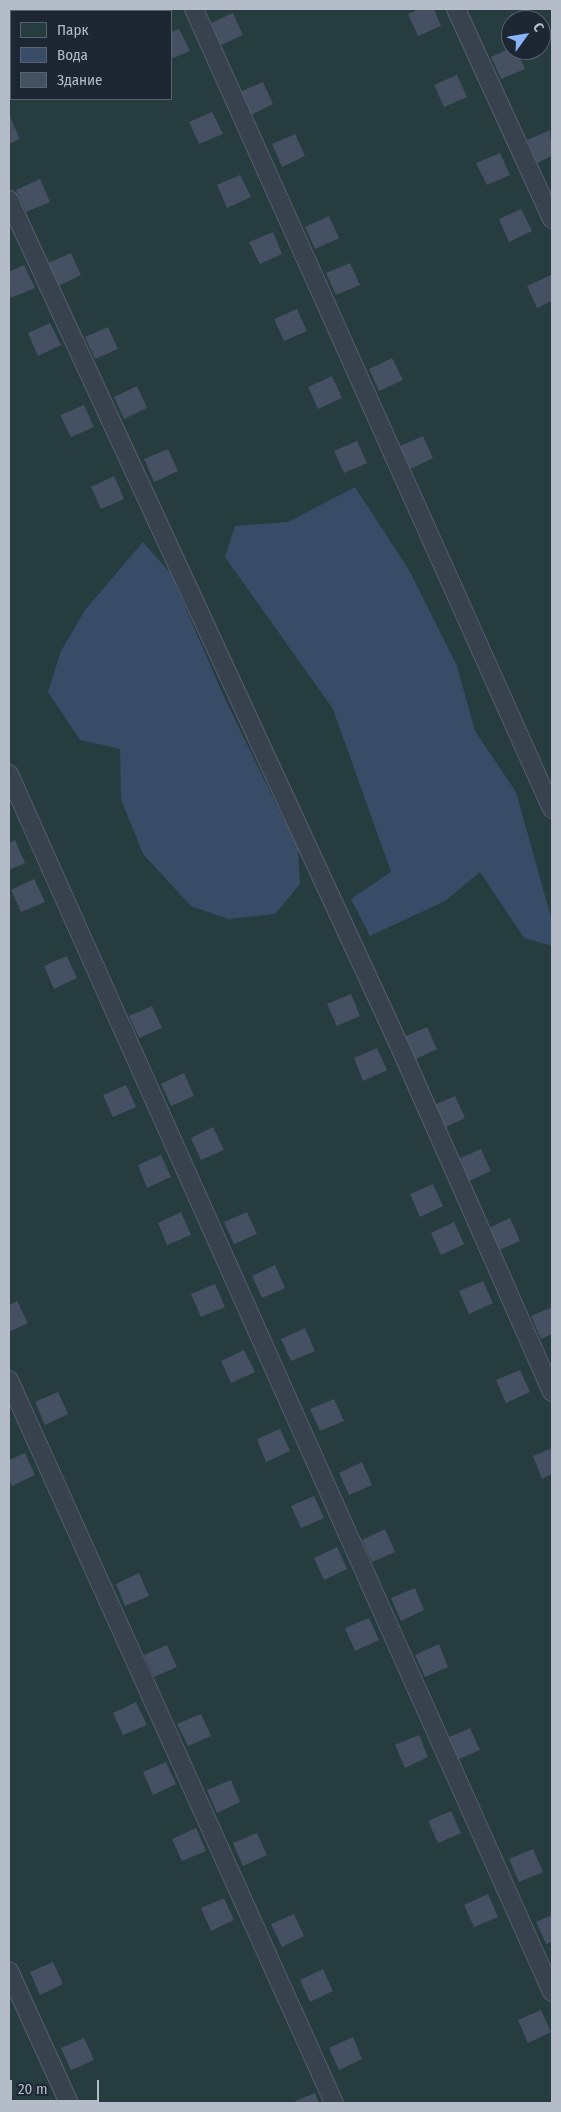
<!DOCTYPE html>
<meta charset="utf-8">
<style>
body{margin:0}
#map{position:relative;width:561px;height:2112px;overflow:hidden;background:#242f3e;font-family:"Fira Sans Condensed",sans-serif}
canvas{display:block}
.frame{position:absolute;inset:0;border:10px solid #b4bcc9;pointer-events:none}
.legend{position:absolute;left:10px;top:10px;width:162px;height:90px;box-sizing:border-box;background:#1d2633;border:1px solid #59626f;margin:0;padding:6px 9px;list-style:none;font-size:15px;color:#b4bcc9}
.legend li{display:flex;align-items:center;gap:10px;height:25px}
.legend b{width:25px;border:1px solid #59626f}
.north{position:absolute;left:501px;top:10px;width:50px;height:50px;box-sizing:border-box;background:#1d2633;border:1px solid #59626f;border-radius:50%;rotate:58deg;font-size:14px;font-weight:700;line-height:20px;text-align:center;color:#b4bcc9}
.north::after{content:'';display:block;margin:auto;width:18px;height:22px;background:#8ab4f8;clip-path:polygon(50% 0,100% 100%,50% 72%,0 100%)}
.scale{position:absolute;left:10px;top:2080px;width:89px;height:22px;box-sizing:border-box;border:2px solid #b4bcc9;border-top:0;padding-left:6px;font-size:15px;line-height:18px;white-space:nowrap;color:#b4bcc9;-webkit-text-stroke:4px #1d2633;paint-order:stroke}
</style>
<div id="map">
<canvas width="561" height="2112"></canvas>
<div class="frame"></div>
<ul class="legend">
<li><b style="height:14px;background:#263c3f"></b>Парк</li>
<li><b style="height:14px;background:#394c67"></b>Вода</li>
<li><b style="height:14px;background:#455162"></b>Здание</li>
</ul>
<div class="north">С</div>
<div class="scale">20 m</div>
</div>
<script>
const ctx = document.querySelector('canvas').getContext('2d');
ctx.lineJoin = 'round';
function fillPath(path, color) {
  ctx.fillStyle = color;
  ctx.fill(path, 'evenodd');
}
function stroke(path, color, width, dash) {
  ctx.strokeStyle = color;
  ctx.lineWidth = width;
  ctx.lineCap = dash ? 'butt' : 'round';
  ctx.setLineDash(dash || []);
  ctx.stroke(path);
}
const green = new Path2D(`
 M9,9H552V2103H16L9,2086ZM11,11H171V99H11ZM511,20H541V50H511Z`);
const water = new Path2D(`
 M355,487L409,570L457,666L475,731L516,792L552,921V946L524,938L480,872L445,901L370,936L351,899L391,872L333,709L225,557L235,526L288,522Z
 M143,542L171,574L224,697L298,849L300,884L275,914L228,919L191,906L143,854L121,799L120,749L80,740L48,692L61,651L85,610Z`);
const building = new Path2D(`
 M420,9H434L441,26L418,36L408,14Z
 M233,13L243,35L219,46L209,24Z
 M179,29L190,51L171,59V32Z
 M511,48V50H516L525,69L501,79L491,57Z
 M457,75L467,97L444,107L434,85Z
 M263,82L273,104L251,115L240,92Z
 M212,112L223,134L199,144L189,122Z
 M9,117H10L20,139L9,144Z
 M550,130L552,156L537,163L527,140Z
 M295,134L305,156L282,167L272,144Z
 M500,153L510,175L487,185L476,163Z
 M240,175L251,197L227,208L217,185Z
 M40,179L50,202L26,212L16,190Z
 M521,209L532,231L509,242L499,219Z
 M329,216L339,238L315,249L305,227Z
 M273,232L282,254L260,264L249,242Z
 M71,253L81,275L58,286L48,263Z
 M350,263L360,285L336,295L326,273Z
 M24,265L35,288L11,298L9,292V272Z
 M551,275L552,301L537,308L527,286Z
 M297,309L307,331L284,341L274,319Z
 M50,323L61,345L38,356L28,333Z
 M108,327L118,349L95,359L85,337Z
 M392,358L403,380L379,391L369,369Z
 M332,376L342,398L318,409L308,387Z
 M137,386L147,408L124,419L114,397Z
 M84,405L94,427L71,437L60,415Z
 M423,436L433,458L410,469L400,446Z
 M357,441L367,463L344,473L334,451Z
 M168,449L178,471L154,482L144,459Z
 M114,476L124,499L101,509L91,487Z
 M15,840L25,863L9,870V843Z
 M34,879L45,902L21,912L11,890Z
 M67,956L77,978L54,989L44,966Z
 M351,994L360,1016L337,1026L327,1004Z
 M152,1006L162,1028L139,1038L129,1016Z
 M427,1027L437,1049L414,1060L404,1037Z
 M377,1048L387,1070L363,1081L354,1058Z
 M184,1073L194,1096L171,1106L161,1084Z
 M126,1085L136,1107L113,1117L103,1095Z
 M455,1096L465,1118L442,1129L432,1106Z
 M213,1127L224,1150L201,1160L191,1138Z
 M481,1149L491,1171L467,1182L458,1159Z
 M161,1155L171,1177L147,1188L138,1165Z
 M433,1184L443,1206L420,1217L410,1194Z
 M181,1212L191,1235L167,1245L158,1223Z
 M247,1212L257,1234L234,1244L224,1222Z
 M510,1218L520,1241L497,1251L487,1229Z
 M454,1222L464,1244L441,1255L431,1233Z
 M275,1265L285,1288L262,1298L252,1276Z
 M483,1281L493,1303L469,1314L459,1291Z
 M215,1284L225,1307L201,1317L191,1294Z
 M17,1301L28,1323L9,1332V1305Z
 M552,1307V1334L541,1339L531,1316Z
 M305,1328L315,1351L291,1361L281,1339Z
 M244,1350L255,1372L231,1383L221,1361Z
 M520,1370L530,1392L506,1403L496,1380Z
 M58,1392L68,1414L45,1425L35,1402Z
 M334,1399L344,1421L320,1431L310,1409Z
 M280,1429L290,1451L266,1462L257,1439Z
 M552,1448V1474L542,1479L533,1456Z
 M25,1453L35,1475L12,1486L9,1478V1460Z
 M362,1462L372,1485L349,1495L339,1473Z
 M314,1496L324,1518L301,1528L291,1506Z
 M385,1529L395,1552L372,1562L362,1540Z
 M337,1547L347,1569L324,1580L314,1558Z
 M139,1573L149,1596L125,1606L116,1584Z
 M415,1588L424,1610L401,1621L391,1598Z
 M369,1618L379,1640L355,1651L345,1628Z
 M439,1644L448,1667L425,1677L415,1655Z
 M167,1645L177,1667L154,1677L144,1655Z
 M136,1702L147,1725L123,1735L113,1713Z
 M201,1714L211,1736L188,1746L177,1724Z
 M470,1728L480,1750L457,1760L447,1738Z
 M419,1735L428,1757L405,1768L395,1745Z
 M166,1762L176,1784L153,1795L143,1772Z
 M231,1780L240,1802L217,1813L207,1790Z
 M451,1811L461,1833L438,1843L428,1821Z
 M196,1828L206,1851L182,1861L172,1839Z
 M257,1833L267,1855L243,1866L233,1843Z
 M533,1849L543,1872L519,1882L509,1859Z
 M488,1894L498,1917L474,1927L464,1905Z
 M224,1898L234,1920L211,1931L201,1908Z
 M294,1914L304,1936L282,1947L271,1924Z
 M552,1915V1942L546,1944L536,1922Z
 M53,1962L63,1984L40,1995L30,1972Z
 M323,1969L333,1991L310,2002L300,1980Z
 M541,2010L551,2032L528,2043L518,2020Z
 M353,2037L362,2059L339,2070L329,2048Z
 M84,2038L94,2060L71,2070L61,2048Z
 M315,2093L319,2103H291Z`);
const lane = new Path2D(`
 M194,9L552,809
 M456,9L552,219
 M9,200L400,1047L552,1392
 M9,774L552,1992
 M9,1380L334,2103
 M9,1971L69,2103`);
fillPath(green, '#263c3f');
fillPath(water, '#394c67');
fillPath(building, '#455162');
stroke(lane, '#565f6c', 20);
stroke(lane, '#38414e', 18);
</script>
